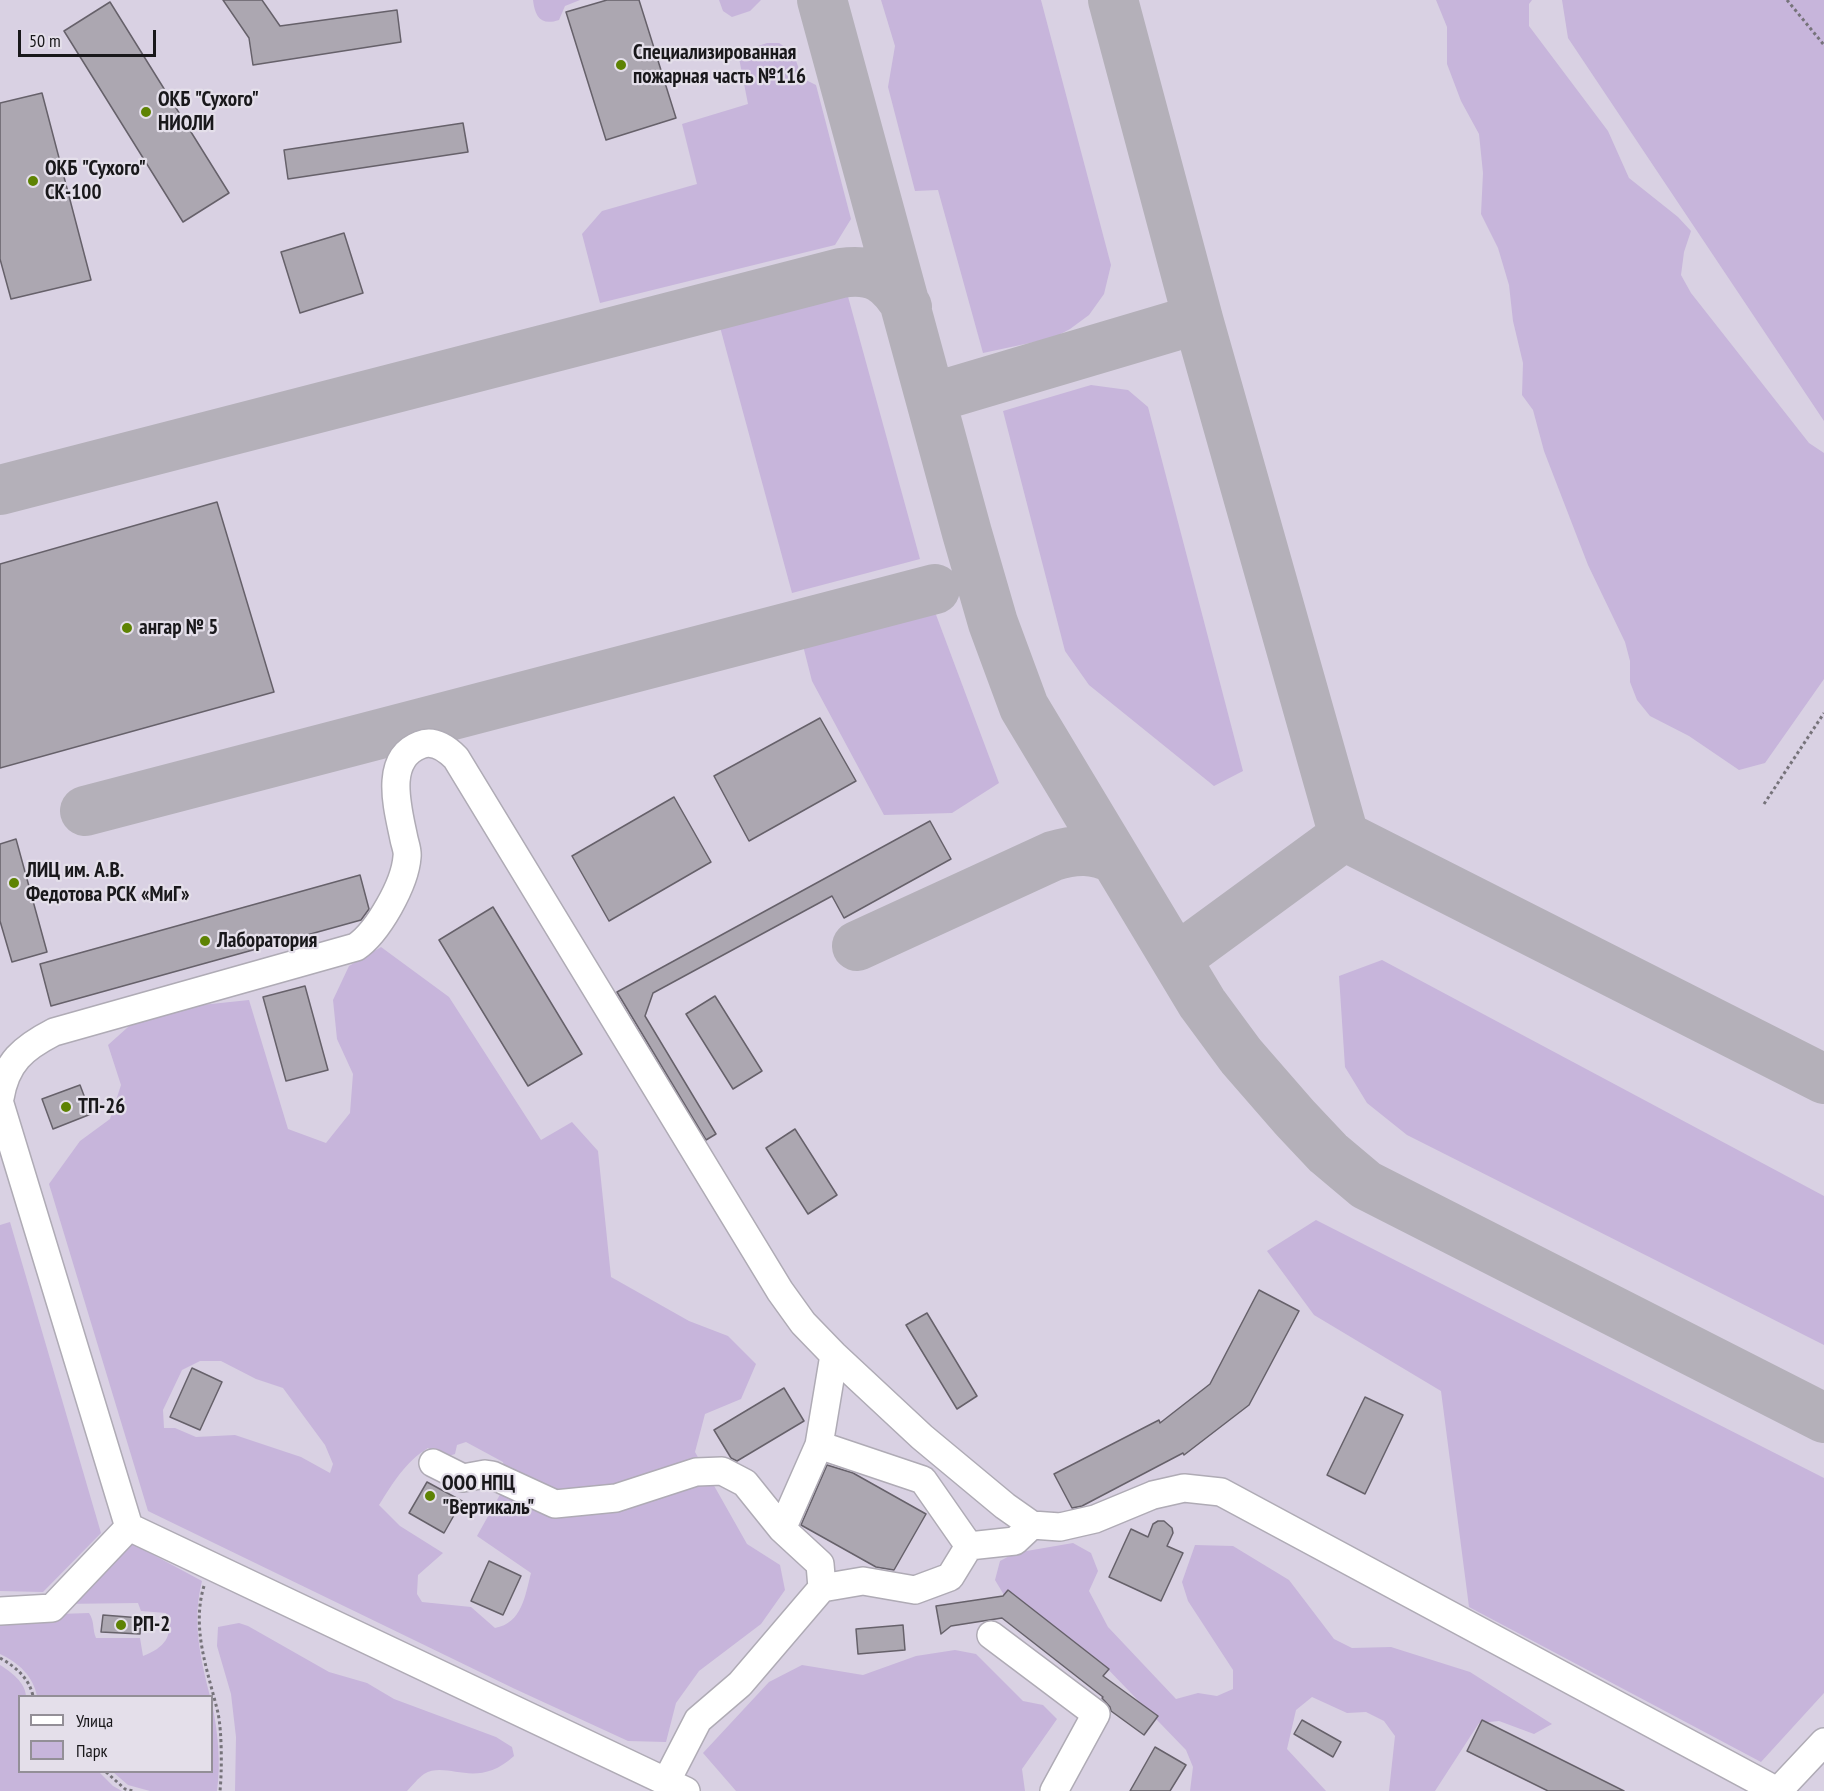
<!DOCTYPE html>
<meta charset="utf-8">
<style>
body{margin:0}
#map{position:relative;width:1824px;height:1791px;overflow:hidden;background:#e4dfea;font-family:"PT Sans Narrow",sans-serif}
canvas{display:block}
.legend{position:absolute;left:18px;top:1695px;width:195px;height:78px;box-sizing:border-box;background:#e4dfea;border:2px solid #938f97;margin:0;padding:8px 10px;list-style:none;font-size:18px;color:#19181b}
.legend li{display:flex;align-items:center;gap:12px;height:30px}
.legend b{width:30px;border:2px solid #938f97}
.scale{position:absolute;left:18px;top:30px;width:138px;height:27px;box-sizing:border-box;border:3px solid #19181b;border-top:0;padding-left:8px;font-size:18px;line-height:21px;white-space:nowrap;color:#19181b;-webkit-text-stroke:4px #e4dfea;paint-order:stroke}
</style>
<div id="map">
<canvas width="1824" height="1791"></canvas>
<ul class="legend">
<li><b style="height:8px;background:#fff"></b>Улица</li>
<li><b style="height:16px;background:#c7b5db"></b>Парк</li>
</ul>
<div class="scale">50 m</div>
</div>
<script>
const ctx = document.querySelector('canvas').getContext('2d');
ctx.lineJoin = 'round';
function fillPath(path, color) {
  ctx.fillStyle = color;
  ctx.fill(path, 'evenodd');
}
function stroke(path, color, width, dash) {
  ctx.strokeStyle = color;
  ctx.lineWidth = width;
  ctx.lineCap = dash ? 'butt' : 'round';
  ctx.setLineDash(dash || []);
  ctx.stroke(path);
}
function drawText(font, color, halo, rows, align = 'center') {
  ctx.font = font + ' "PT Sans Narrow",sans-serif';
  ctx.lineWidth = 4.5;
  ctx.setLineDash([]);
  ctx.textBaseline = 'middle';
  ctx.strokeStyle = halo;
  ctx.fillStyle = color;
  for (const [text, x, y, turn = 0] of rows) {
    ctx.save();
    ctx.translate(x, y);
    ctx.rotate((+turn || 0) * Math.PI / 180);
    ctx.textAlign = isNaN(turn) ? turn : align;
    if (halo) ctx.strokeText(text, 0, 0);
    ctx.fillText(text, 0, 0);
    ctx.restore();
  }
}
const built = new Path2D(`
 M0,0H1824V1791H0ZM20,1696H212V1772H20Z`);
const green = new Path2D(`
 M533,0H580L565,6L559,20C541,26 535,17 533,0Z
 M719,0H761L750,11L732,17L723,11Z
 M881,0H1041L1111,265L1104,294L1089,315L1070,329L1053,338L983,353L938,190L915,191L888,87L895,46Z
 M1436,0H1532L1529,4V26L1608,131L1629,178L1678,217L1691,231L1684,252L1681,275L1691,293L1809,443L1824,453V679L1765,763L1739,770L1689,736L1650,716L1637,700L1630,682V661L1625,642L1588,565L1544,451L1533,410L1522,395L1523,363L1513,321L1509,285L1498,248L1481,214L1483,173L1479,134L1461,101L1447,64V27Z
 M1562,0H1824V421L1568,38Z
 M767,43H779L793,52L802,78L816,85L851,219L835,245L600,303L582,234L602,211L697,184L682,124L748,104L738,53Z
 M844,282L920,559L792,593L717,316Z
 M1091,385L1128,390L1148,407L1243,771L1214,786L1089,685L1065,651L1003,411Z
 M929,596L999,783L952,813L884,815L812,681L799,630Z
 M381,947L449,997L541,1140L572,1122L598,1151L611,1277L689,1321L728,1336L756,1364L741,1399L705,1414L695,1452L747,1544L780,1565L785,1590L761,1624L699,1671L676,1703L666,1742L628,1741L515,1689L148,1511L49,1184L80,1141L110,1119L121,1085L108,1045L137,1019L173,1008L249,1000L288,1129L326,1143L350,1113L353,1074L337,1039L333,1000L349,966ZM200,1361H221L256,1379L283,1388L325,1445L333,1464L330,1473L301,1457L235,1435L196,1437L175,1428H164L163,1410L182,1370ZM466,1442L503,1462L507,1482L477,1536L531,1573C525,1596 522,1623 495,1628L471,1607L422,1602L417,1594L418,1575L443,1553L400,1526L379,1505C393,1483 405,1462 428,1448L446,1457L455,1454L457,1445Z
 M1382,960L1824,1196V1345L1407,1135L1367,1103L1345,1067L1339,976Z
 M1316,1220L1824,1478V1693L1761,1762L1469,1607L1441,1391L1314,1315L1267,1251Z
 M10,1222L101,1533L43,1592L0,1591V1225Z
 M122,1538L202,1581C192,1621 200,1657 210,1696H37C33,1676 19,1663 0,1654V1616L89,1613C95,1622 92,1629 96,1638H140L143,1656C164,1648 175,1636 166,1613L141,1611L138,1603L60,1604Z
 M1073,1543L1091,1553L1098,1571L1089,1591L1108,1627L1176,1699L1198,1693L1217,1696L1233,1689V1670L1188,1601L1182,1582L1195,1545L1233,1546L1289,1580L1334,1639L1352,1648L1391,1647L1470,1672L1552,1724L1534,1734L1499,1721L1479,1723L1435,1791H1389L1395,1736L1384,1721L1366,1712L1347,1713L1312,1697L1296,1710L1287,1749L1326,1791H1190L1193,1767L1186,1750L1101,1662L1022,1602L1004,1595L995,1580L1000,1561L1015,1553Z
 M239,1623L248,1626L329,1672L367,1683L394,1699L496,1737L512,1747L514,1756C476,1791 448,1760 424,1774C418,1778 412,1786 407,1791H235L236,1737L231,1694L217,1646L218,1627Z
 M955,1650L976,1654L1023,1701L1043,1705L1057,1719L1022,1769L1025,1791H736L703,1753L769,1682L802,1665L863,1675L916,1656Z
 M0,1665C11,1672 25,1682 26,1696H20V1772H99L113,1786L122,1791H0Z
 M212,1704C218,1731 221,1764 217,1791H150L128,1785L113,1772H212Z`);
const taxiway = new Path2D(`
 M822,0L967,533L993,623L1024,707L1202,1003L1241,1056L1295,1118L1328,1153L1366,1185L1824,1418
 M1113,0L1198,319
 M932,398L1198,319L1344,836L1824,1079
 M0,490L841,273C875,268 890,279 907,307
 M85,811L935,589
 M857,946L1053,856C1076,849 1094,849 1115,859
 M1176,959L1344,836`);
const building = new Path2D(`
 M223,0H262L280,26L397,10L401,42L253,65L249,38Z
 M607,0H639L676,118L606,140L566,12Z
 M110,2L229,193L183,222L64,31Z
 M42,93L91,280L11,299L0,259V103Z
 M463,123L468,152L288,179L284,150Z
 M344,233L363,293L300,313L281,252Z
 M217,502L274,692L0,768V564Z
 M820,718L856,781L749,841L714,776Z
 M674,797L711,862L609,921L572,856Z
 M930,821L951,859L844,918L832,896L653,993L645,1016L716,1134L706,1140L617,992Z
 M16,839L47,952L12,962L0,921V844Z
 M360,875L369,909L361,920L51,1006L40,964Z
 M493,907L582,1054L528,1086L439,940Z
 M305,986L328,1070L286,1081L263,997Z
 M715,996L762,1071L733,1089L686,1014Z
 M80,1085L91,1114L53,1129L42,1099Z
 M795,1129L837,1195L808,1214L766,1148Z
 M1259,1290L1299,1311L1249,1405L1184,1455L1183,1453L1082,1506L1072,1508L1054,1474L1159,1420L1160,1423L1210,1384Z
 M927,1313L977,1396L957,1409L906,1325Z
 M192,1368L222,1382L200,1430L170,1417Z
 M784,1388L804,1421L737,1461L731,1458L714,1430Z
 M1365,1397L1403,1415L1365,1494L1327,1475Z
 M827,1465L853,1473L926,1514L894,1570L876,1567L801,1525Z
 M427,1482L462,1501L444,1533L409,1513Z
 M1158,1521H1164L1172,1528L1173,1533L1167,1546L1183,1553L1161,1601L1109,1577L1131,1529L1148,1537L1153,1524Z
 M489,1561L521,1576L503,1615L471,1601Z
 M1008,1590L1109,1669L1103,1676L1158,1716L1144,1735L1111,1711L1110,1707L1102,1698L1103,1697L1002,1618L951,1626L941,1634L936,1606L1003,1596Z
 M103,1615L141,1618L140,1634L101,1632Z
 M903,1625L905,1650L858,1654L856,1629Z
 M1302,1720L1341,1742L1333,1757L1294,1734Z
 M1482,1720L1624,1791H1548L1467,1751Z
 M1155,1747L1186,1765L1170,1791H1130Z`);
const path = new Path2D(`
 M1787,0L1824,45
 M1764,804L1824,713
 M204,1586C191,1629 208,1671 218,1713C222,1732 222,1771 220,1791
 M0,1658C16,1667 29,1678 33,1696
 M106,1772L125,1789L133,1791`);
const minor = new Path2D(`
 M0,1098C6,1062 23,1048 54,1032L356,947C378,932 405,884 407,857C408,851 405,844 404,839C398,809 383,759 420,745C434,739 447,749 456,758L780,1291L803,1323L834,1355L922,1437L1005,1506L1032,1525L1060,1527L1095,1519L1153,1495L1184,1488L1221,1492L1777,1791
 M0,1104L129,1527L686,1791
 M433,1463L463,1478L485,1474L492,1475L555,1504L616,1498L696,1472L722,1471L745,1483L782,1529L820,1564L822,1588L740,1684L698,1720L666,1782
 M782,1529L819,1445
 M969,1546L1015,1541L1032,1525
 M822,1588L863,1581L915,1590L950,1577L969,1546L923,1480L819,1445L834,1355
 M0,1611L52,1608L129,1527
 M991,1635L1096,1714L1054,1791
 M1778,1791L1824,1742`);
const markers = [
 [621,65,6,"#5e8303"],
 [146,112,6,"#5e8303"],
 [33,181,6,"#5e8303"],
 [127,628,6,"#5e8303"],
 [14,883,6,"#5e8303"],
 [205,941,6,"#5e8303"],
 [66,1107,6,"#5e8303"],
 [430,1496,6,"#5e8303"],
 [121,1625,6,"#5e8303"]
];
const poiNames = [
 ["Специализированная",633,53],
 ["пожарная часть №116",633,77],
 ["ОКБ \"Сухого\"",158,100],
 ["НИОЛИ",158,124],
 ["ОКБ \"Сухого\"",45,169],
 ["СК-100",45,193],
 ["ангар № 5",139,628],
 ["ЛИЦ им. А.В.",26,871],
 ["Федотова РСК «МиГ»",26,895],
 ["Лаборатория",217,941],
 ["ТП-26",78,1107],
 ["ООО НПЦ",442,1484],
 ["\"Вертикаль\"",442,1508],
 ["РП-2",133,1625]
];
fillPath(built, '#d9d1e3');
fillPath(green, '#c7b5db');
stroke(taxiway, '#b4b0b9', 50);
fillPath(building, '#aca7b1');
stroke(building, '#66616a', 1.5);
stroke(minor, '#afabb5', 30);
stroke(path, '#76737a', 3, [3, 3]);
stroke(minor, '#fff', 27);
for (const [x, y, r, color] of markers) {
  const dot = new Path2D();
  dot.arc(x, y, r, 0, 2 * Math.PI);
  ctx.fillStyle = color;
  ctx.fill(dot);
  stroke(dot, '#e4dfea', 2);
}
drawText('bold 21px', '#19181b', '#e4dfea', poiNames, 'left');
</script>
